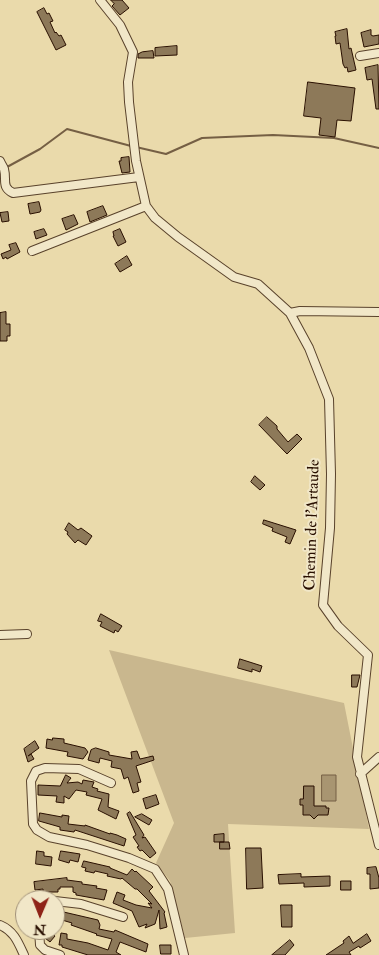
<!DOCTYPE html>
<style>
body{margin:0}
#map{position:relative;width:379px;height:955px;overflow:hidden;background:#eadaab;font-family:"IM FELL Double Pica",serif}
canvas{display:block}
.north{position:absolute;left:15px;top:890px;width:50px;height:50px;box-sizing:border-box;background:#f1e7c8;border:1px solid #a19178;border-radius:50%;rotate:181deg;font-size:14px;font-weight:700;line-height:20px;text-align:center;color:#290f00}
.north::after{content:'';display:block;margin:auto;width:18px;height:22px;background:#8f2418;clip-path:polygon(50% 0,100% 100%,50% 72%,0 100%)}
</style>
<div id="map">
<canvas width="379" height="955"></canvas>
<div class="north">N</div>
</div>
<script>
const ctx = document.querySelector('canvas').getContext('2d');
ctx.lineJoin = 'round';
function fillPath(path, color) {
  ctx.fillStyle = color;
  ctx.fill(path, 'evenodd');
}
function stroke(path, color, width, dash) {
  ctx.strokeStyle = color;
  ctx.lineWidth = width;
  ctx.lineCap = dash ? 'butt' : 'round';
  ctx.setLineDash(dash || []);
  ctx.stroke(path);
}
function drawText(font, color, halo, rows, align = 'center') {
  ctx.font = font + ' "IM FELL Double Pica",serif';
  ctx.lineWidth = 4;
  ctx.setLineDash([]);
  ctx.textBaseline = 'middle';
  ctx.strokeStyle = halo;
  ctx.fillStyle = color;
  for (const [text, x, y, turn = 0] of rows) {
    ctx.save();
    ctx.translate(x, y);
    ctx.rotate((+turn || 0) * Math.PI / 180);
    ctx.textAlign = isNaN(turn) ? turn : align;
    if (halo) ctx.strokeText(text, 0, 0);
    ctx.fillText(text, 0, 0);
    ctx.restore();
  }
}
const green = new Path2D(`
 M109,650L344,703L369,829L228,824L235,933L185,938L170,881L156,863L174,823Z`);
const water = new Path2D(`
 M322,775H336V801H322Z`);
const stream = new Path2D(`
 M136,147L166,154L202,138L273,135L334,138L379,148
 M7,167L40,149L67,129L131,146`);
const building = new Path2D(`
 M111,0H122L129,8L120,15L112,6L114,4Z
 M44,8L47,14L49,13L53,21L50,22L55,33L56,32L59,36L61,35L66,45L56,50L37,12Z
 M347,29L349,49L351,48L356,70L348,72L347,67L345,68L343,64L340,43L336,44L335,36H336L335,32Z
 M371,30V35L373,36L379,35V44L364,47L361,33Z
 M177,46V55L155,56V48Z
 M153,51L154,58H138V54L142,52Z
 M378,65L379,109H376L372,79L367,80L365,68Z
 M308,82L355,88L351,121L337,120L335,137L319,135L321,118L304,116Z
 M129,157L130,172L122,173L119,161H121V158Z
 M39,202L41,210L40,212L30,214L28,204Z
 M103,206L107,215L90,222L87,212Z
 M8,212L9,221L2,222L0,213Z
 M74,215L78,224L66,230L62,219Z
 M44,229L47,235L36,239L34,232Z
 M120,229L126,242L118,246L113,236H114L113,232Z
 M16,243L20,252L7,259L6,257L3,259L1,254L11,250L9,245Z
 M127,256L132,265L120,272L115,264Z
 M6,312V324H10V336H7V341H0V313Z
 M267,417L277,426V429L288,442L297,434L302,439L287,454L259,425Z
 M255,476L265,485L260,490L251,482Z
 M264,520L296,530L290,544L285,542L287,537L272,531L273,528L263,524Z
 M69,523L78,530L81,528L92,536L86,545L78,540L75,543L67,534L68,532L65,530Z
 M101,614L122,626L118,632L115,630L114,633L100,626L102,622L98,621Z
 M240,659L262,666L260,672L252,669V672L238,668Z
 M352,675H360L357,687H352Z
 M53,738L64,739V743L85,748L88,752L83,759L67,756L68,752L46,748L47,739L52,740Z
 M35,741L39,748L28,756L31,754L34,759L28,762L24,749Z
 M96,748L109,752V755L132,759L131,752L137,751L140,759L153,756L154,760L136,766L141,782L137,783L139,791L133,793L128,777L124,779L121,769L111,767L112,761L100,758L99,763L88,760L91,750Z
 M66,775L71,778L67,783L78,782L82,784L83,780L94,782L92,787L98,789L97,791L109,794L108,807L119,811L116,819L98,810L102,799L86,795L87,792L76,790L69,799L64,796V803L56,802L57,796L38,795V785L60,786Z
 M304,786H314V806H326V808H329L328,815H318L314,819L310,815H303V805H300V799H303Z
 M156,795L159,804L146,809L143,799Z
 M130,812L144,835L142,838L145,837L156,853L150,858L142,850L140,851L137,847L139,846L133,837L136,835L127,814Z
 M40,813L62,817V815L69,816L68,824L85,826V825L110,834V833L117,835L126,839L124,846L75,830L74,832L60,830V827L39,821Z
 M142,814L152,820L149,825L135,817Z
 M224,834V842H214V835Z
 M220,842H229L230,849H220Z
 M246,848H261L263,888L247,889Z
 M37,851L44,852V856L52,857L51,866L36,864Z
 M61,851L80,854L78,862L70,860L69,863L59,860Z
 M84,861L110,867V868L127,875L132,869L135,872L136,871L153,887L149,891L165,912L164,913L167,927L160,929L159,910L155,924L145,928L147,924L139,927L132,911L113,903L117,892L125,895L123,900L136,905L152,908L148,903L152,904L137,889H135L122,878L121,879L107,876L108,874L95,871L94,873L85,871L86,868L82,867Z
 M376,867L379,878V888L370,889V874H367V868Z
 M301,874V877L330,876V886L304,887V883L279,884L278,875Z
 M67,878V880L82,882V884L97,886L96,888L107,890L104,900L76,895V893L73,892V887H60V889H58V892H43V889L35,890L34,882Z
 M341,881H351V890H341Z
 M281,905H292V927H282Z
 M55,910L98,920L100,925L99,929L114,932L115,930L148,944L146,952L120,942L116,952L121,955H88L62,947V945H59L61,933L67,934V939L88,943L108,950L112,939L96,935L97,934L71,925L72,923L62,920L61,922L55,920Z
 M45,930H48L55,936L50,942L45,938Z
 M367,934L371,941L360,948L359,946L349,952L351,955H326L344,943L343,941L349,936L353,943Z
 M290,940L294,945L285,955H272Z
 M160,945H171V954H161Z`);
const street = new Path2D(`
 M100,0L120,25L133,52L128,82L129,102L136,161L146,206L155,218L178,237L234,277L258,284L290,313L309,348L329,399L331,474L330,528L323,605L338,626L368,655L357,757L379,845
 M360,56L379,53
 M0,161C1,164 3,166 4,169C7,180 1,187 13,193L139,177
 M32,251L146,206
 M290,313L300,311L379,312
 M0,635L27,634
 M360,774L379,757
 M111,783L79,769L45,768L36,771L31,781L33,824L37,830L49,837L87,845L129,858L155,869L168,889L184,955
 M55,901L81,904L123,917
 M0,925C14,931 18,942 24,955
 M39,930L40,945L45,950L60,955`);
const streetNames = [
 ["Chemin de l'Artaude",313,525,-88]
];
fillPath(green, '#c9b78e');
fillPath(water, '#a89571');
stroke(water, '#755f44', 1);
stroke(stream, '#755f44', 2);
fillPath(building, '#8d7959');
stroke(building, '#290f00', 1);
stroke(street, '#59422b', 10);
stroke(street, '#f1e7c8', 8);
drawText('16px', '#290f00', '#f1e7c8', streetNames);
</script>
